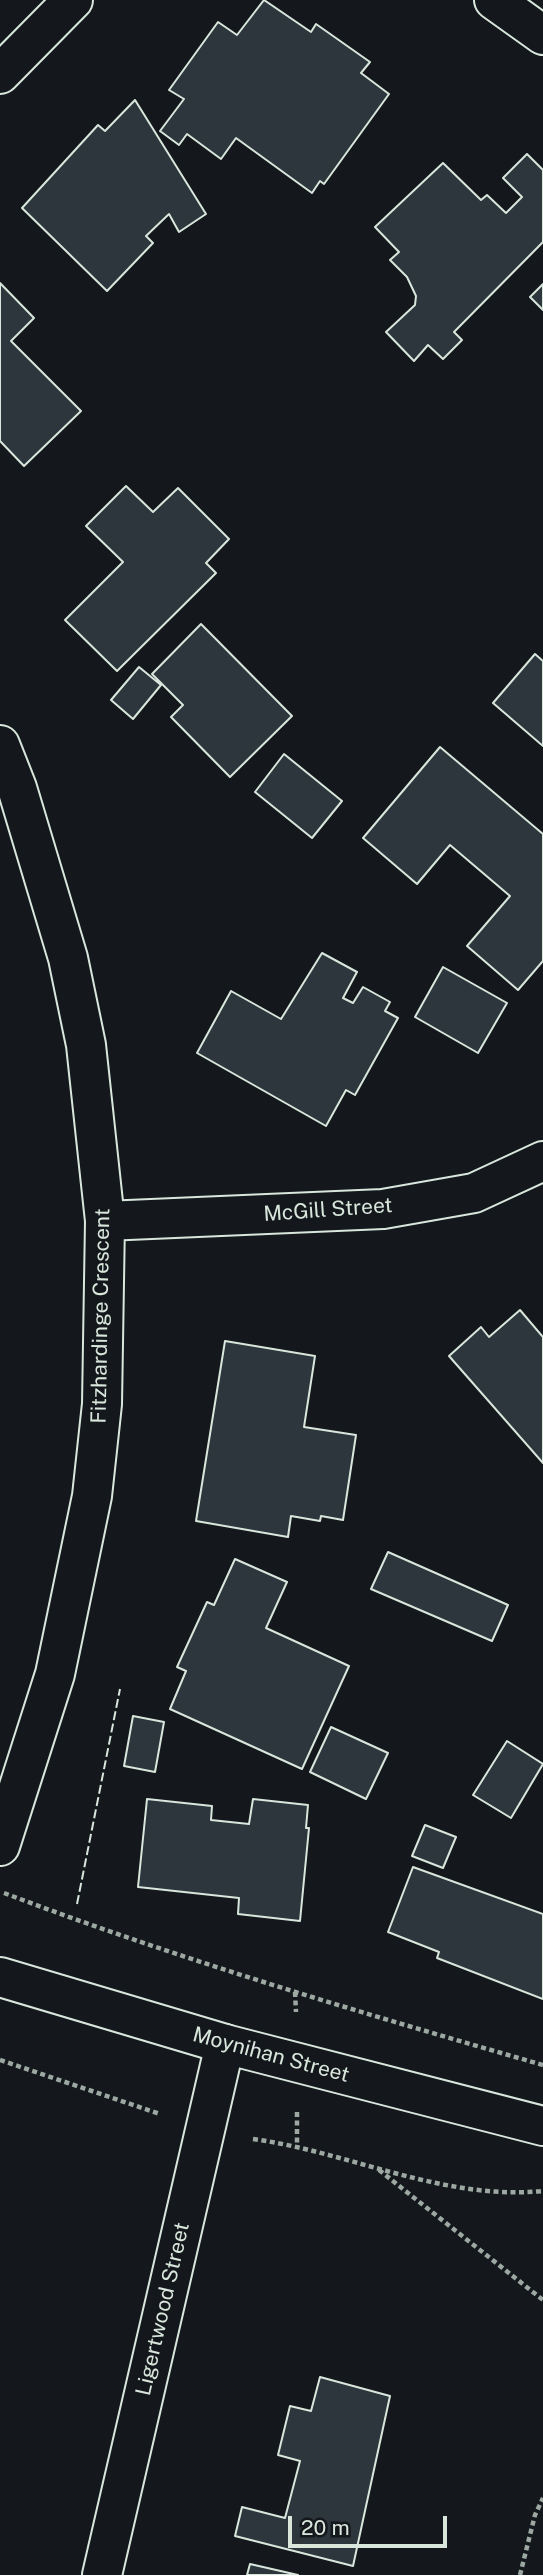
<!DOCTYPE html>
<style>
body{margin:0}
#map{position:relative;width:543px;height:2575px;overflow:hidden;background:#14181c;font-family:"Public Sans",sans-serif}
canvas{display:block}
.scale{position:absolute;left:288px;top:2516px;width:159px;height:32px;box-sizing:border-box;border:4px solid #d8e6dc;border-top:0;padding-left:9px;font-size:21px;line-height:24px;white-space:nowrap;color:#d8e6dc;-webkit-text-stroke:5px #14181c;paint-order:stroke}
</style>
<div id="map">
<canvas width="543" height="2575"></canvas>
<div class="scale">20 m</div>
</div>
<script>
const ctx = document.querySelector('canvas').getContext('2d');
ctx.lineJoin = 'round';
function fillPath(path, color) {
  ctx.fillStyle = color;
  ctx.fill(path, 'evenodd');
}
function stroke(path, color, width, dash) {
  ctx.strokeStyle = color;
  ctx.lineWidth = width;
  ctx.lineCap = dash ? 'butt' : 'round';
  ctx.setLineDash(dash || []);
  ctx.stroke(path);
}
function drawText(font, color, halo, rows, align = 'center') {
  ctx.font = font + ' "Public Sans",sans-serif';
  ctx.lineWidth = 5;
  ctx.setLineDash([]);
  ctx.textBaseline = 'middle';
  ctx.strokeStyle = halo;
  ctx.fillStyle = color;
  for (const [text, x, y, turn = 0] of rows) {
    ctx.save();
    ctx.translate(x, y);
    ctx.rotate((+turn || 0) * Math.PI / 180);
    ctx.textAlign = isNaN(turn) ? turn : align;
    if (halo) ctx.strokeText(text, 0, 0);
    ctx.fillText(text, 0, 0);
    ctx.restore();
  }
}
const building = new Path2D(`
 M264,0L311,32L316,24L370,62L361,73L389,94L324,184L320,181L312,193L236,138L221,159L187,134L179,145L160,131L184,99L169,90L218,22L237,35Z
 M135,100L206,214L179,232L169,214L146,236L153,243L107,291L22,208L98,125L105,131Z
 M527,154L543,170V242L454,332L462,340L443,359L428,345L414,361L386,332L415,305L416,296L407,277L390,260L399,252L375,227L443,163L481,200L487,195L506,213L522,197L503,178Z
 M0,283L34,318L11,341L81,411L24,466L0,441Z
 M543,284V310L530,297Z
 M126,486L153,512L178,488L229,539L206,563L216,573L117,671L65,620L123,562L86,526Z
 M201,624L292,716L230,777L171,717L183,705L152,674Z
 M535,654L543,661V746L493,703Z
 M139,667L161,685L133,719L111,700Z
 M440,747L543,834V961L518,990L467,946L510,896L450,845L417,884L363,838Z
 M284,754L342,801L312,838L255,792Z
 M322,953L357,972L343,998L353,1003L363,987L390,1002L385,1011L398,1018L355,1095L346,1090L326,1126L197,1053L231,991L281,1019Z
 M443,967L507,1003L478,1053L415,1017Z
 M520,1310L543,1337V1463L449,1356L481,1327L489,1337Z
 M225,1341L315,1356L304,1427L356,1435L343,1520L321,1516L320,1521L291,1516L288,1537L196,1521Z
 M388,1552L508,1605L492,1641L371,1589Z
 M235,1559L287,1582L266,1628L349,1666L302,1769L170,1709L186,1671L177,1667L207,1602L214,1605Z
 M133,1716L164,1722L155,1772L124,1766Z
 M331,1727L388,1753L366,1799L310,1772Z
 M507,1741L543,1764L511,1818L473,1795Z
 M147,1799L212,1806L211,1820L249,1824L253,1799L308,1805L306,1828H309L300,1921L238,1914L239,1898L138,1887Z
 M425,1825L456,1837L443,1868L412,1856Z
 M413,1867L543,1914V1999L437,1958L439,1952L388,1932Z
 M320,2377L390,2396L353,2566L235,2536L242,2507L285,2518L300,2461L278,2455L290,2406L311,2411Z
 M250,2564L298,2575H247Z`);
const path = new Path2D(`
 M4,1893C181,1960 362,2013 543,2065
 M295,1992L296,2012
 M0,2060L160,2114
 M297,2112V2145
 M253,2139C349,2152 444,2201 543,2191
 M379,2170L543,2300
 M520,2575L535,2515L543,2498`);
const street = new Path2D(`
 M494,0L543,35
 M0,74L73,0
 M0,745L17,788L68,958L86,1045L105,1221L102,1404L92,1496L55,1674L0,1846
 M105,1221L383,1209L474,1193L543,1161
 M102,2575L225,2044`);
const secondary = new Path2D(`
 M0,1977L225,2044L543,2126`);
const fence = new Path2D(`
 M77,1904L120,1689`);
const streetNames = [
 ["McGill Street",328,1210,-4],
 ["Fitzhardinge Crescent",101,1316,-89],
 ["Moynihan Street",271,2055,15],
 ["Ligertwood Street",163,2309,-77]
];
fillPath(building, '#2c363c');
stroke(building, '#d8e6dc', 2);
stroke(street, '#d8e6dc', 42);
stroke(secondary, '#d8e6dc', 42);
stroke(path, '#9da8a2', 4.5, [5, 3.5]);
stroke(street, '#14181c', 38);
stroke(secondary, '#14181c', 38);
stroke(fence, '#d8e6dc', 2, [9, 3.5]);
drawText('21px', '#d8e6dc', '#14181c', streetNames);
</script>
